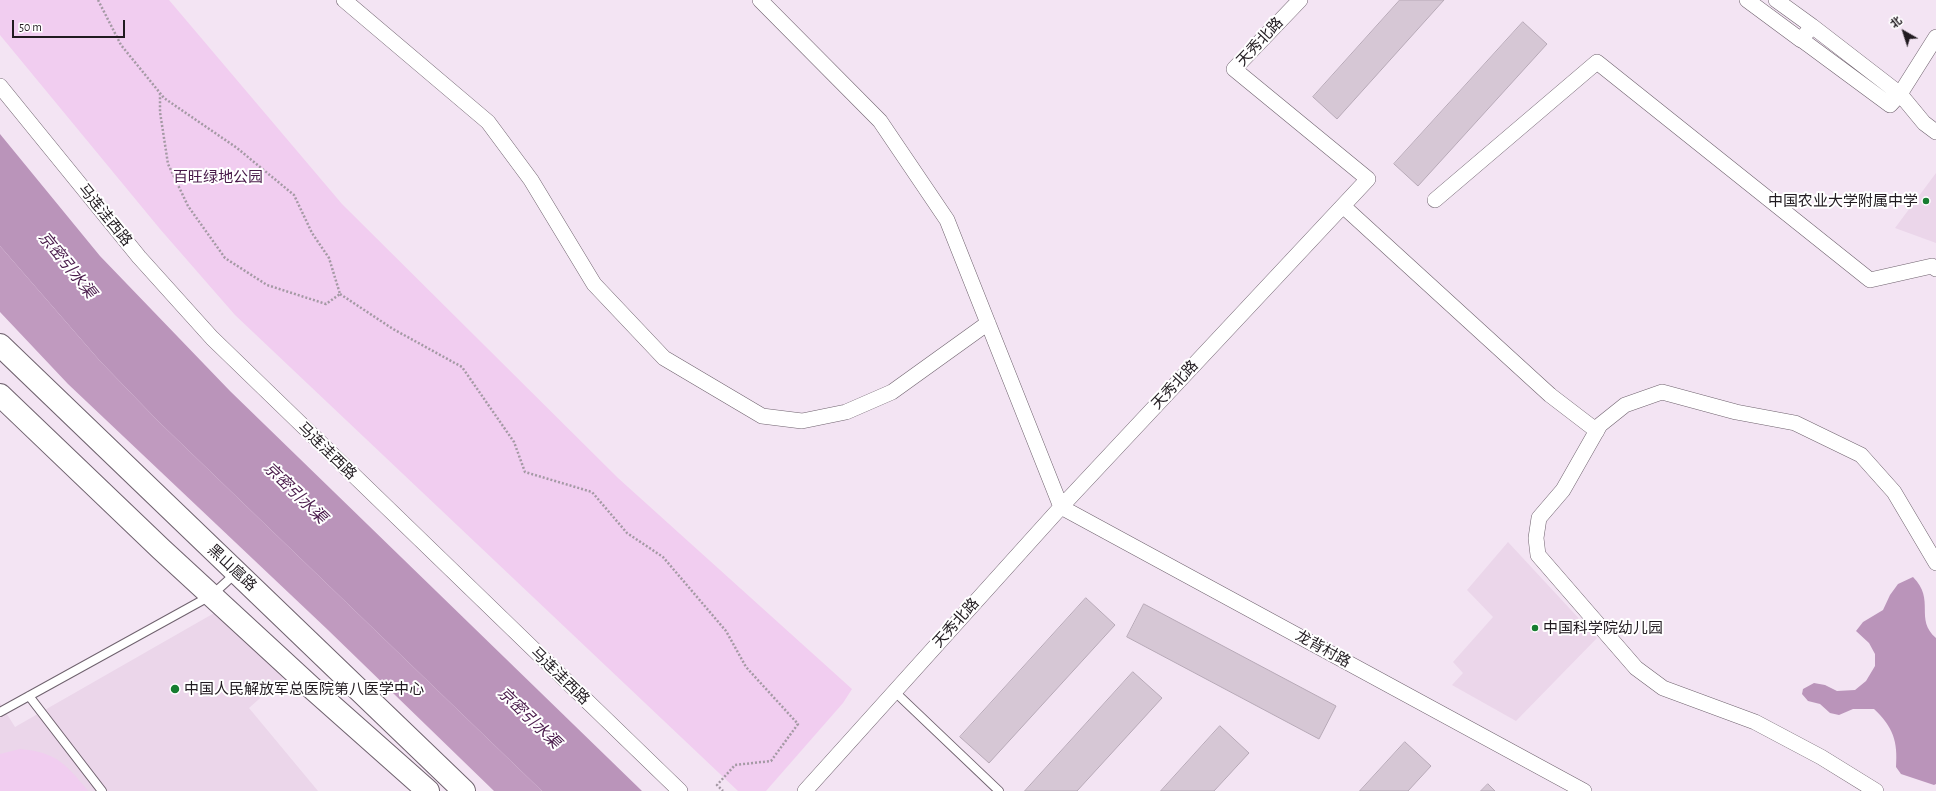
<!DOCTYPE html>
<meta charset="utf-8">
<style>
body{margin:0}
#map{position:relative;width:1936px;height:791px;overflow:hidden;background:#f3e4f3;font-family:"Alegreya Sans","Noto Sans SC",sans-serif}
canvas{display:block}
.north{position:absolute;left:1884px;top:12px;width:40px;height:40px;-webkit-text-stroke:3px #fff;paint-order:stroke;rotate:321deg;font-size:11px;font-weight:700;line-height:16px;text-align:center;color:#211b20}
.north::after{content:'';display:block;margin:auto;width:14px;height:18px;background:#211b20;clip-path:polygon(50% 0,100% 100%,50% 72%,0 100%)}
.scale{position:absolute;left:12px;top:20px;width:113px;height:18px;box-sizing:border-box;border:2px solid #211b20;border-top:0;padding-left:5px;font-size:12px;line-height:14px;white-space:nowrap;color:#211b20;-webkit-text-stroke:3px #fff;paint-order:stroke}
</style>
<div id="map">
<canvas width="1936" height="791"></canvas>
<div class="north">北</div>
<div class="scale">50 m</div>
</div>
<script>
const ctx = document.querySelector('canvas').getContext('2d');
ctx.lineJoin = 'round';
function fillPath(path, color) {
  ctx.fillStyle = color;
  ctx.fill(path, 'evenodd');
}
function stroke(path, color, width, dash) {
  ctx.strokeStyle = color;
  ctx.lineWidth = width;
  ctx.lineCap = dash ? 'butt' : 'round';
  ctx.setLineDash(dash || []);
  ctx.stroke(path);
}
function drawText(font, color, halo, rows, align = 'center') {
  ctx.font = font + ' "Alegreya Sans","Noto Sans SC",sans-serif';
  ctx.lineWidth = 4;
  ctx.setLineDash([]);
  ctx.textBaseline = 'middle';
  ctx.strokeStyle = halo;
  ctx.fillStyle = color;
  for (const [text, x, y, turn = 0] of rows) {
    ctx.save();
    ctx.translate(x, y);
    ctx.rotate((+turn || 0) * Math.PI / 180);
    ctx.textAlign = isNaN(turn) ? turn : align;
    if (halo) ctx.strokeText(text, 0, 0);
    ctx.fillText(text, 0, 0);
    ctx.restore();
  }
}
const built = new Path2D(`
 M1936,173V243L1895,228Z
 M1508,542L1597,638L1516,721L1452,685L1463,673L1453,662L1493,617L1467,590Z
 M216,612L286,675L249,708L318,791H0V703L15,727Z`);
const green = new Path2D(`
 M0,0H169L342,204L618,478L852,689L843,703L766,791H738L235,315L160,229L0,35Z
 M20,749C56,752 66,764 88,791H0V754Z`);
const forest = new Path2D(`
 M0,246L100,361L158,421L542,791H494L328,630L68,384L0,312Z`);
const water = new Path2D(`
 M0,134L100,256L230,391L642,791H542L158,421L100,361L0,246Z
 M1913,577C1936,600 1914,619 1936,638V784L1934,785L1901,774L1896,767C1898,741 1893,727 1874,709H1853L1839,715L1830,713L1820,704L1808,701L1802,694L1803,689L1814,683L1825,685L1837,691L1855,690L1866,681L1875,666V654L1869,643L1856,631L1863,622L1883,610L1890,595L1898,584Z`);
const building = new Path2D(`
 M1400,0H1444L1337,119L1313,97Z
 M1523,22L1547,44L1418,186L1394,164Z
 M1086,598L1115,625L989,763L960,737Z
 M1144,604L1336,706L1319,739L1127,637Z
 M1133,672L1162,698L1077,791H1025Z
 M1220,726L1249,753L1214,791H1161Z
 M1405,742L1431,766L1408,791H1360Z
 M1488,784L1495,791H1481Z`);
const path = new Path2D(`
 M98,0L121,45L160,93L164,98L237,148L294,195L312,233L329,258L340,294L326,304L267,285L225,258L188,206L168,164L160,112V93
 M340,294L393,329L462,367L514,442L525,472L592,492L627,533L663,557L726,631L746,667L798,724L771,761L735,765L717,785L723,791`);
const lane = new Path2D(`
 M895,692L999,791
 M29,696L102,791
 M0,712L212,595L236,573`);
const street = new Path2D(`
 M344,0L488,122L531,180L594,284L664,358L762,416L802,421L846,412L892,392L988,323
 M760,0L880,121L947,220L1061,507L1584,791
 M1747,0L1801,40L1812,26L1776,0
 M1812,26L1900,94L1936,37
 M1802,40L1890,105L1900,94L1924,123L1936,132
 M0,86L139,257L212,338L680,791
 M1435,200L1597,62L1870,280L1932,266L1936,269
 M1343,206L1550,395L1597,431
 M805,791L1061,507L1368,179L1234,69L1300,0
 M1876,791L1821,757L1755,722L1663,688L1636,668L1538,555L1536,538L1539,518L1563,490L1600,425L1625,405L1662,392L1736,412L1795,423L1861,455L1894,492L1936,563`);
const secondary = new Path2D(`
 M0,345L464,791
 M0,395L161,549L313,689L428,791`);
const markers = [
 [1926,201,4,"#167c30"],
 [1535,628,4,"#167c30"],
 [175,689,5,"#167c30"]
];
const streetNames = [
 ["天秀北路",1260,42,-47],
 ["马连洼西路",105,215,51],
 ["天秀北路",1175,385,-47],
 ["马连洼西路",327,451,44],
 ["黑山扈路",232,568,43],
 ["天秀北路",956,623,-48],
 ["龙背村路",1323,649,29],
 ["马连洼西路",560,676,44]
];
const parkNames = [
 ["百旺绿地公园",218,177]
];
const poiNames = [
 ["中国农业大学附属中学",1918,201,"right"],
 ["中国科学院幼儿园",1543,628],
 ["中国人民解放军总医院第八医学中心",184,689]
];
const waterNames = [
 ["京密引水渠",67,265,51],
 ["京密引水渠",295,493,44],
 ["京密引水渠",529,718,44]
];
fillPath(built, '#ebd6ea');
fillPath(green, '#f1cdf0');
fillPath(forest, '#c09abf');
fillPath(water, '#ba94ba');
fillPath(building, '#d6c7d5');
stroke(building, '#b7a9b7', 1);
stroke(lane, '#6f626e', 10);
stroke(street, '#6f626e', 16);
stroke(secondary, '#6f626e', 24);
stroke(path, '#a499a4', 2.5, [2, 2]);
stroke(lane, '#fff', 8);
stroke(street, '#fff', 15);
stroke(secondary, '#fff', 22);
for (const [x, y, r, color] of markers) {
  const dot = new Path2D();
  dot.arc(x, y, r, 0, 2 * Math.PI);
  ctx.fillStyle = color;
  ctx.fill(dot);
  stroke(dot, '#fff', 1.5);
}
drawText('15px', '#211b20', '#fff', streetNames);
drawText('15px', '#471848', '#fff', parkNames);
drawText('15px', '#211b20', '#fff', poiNames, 'left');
drawText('italic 16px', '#4a1b4b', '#fff', waterNames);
</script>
